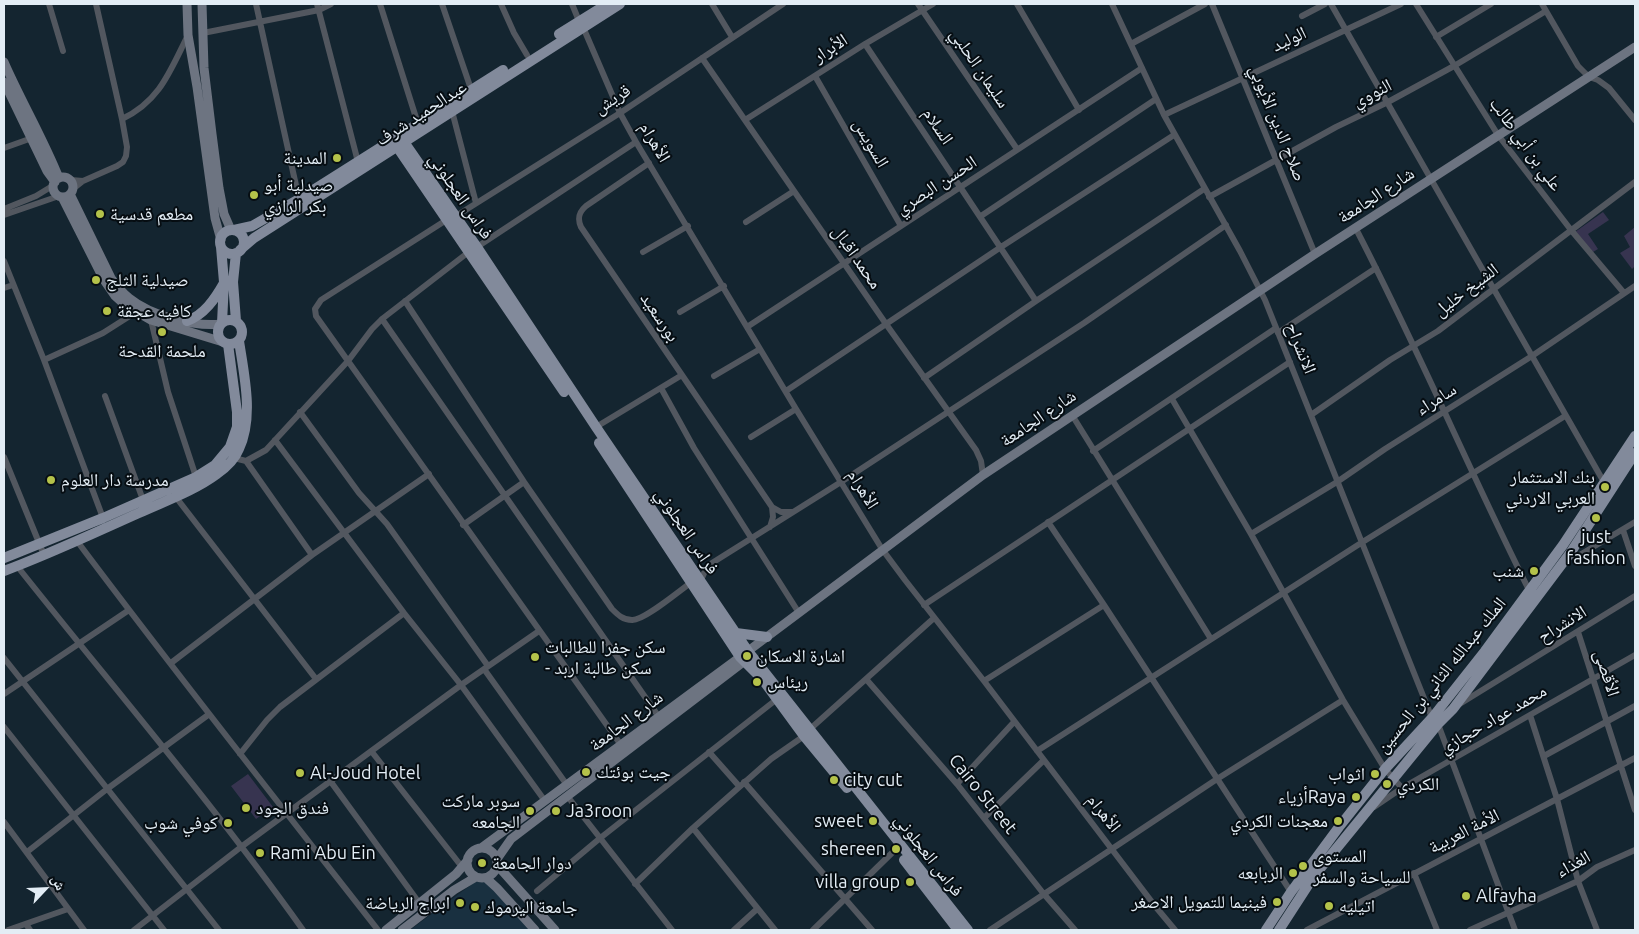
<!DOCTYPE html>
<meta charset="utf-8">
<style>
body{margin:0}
#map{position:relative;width:1639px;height:934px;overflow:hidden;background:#142530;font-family:Ubuntu,"Noto Naskh Arabic",sans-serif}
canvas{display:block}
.frame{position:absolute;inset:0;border:5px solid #e3edf5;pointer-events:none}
.north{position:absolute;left:20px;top:864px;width:50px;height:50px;-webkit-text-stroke:4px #060d12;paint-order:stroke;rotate:65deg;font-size:14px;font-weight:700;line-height:20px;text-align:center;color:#e3edf5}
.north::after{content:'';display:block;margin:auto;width:18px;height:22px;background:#e3edf5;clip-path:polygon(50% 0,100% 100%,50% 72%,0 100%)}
</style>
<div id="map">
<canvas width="1639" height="934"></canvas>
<div class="frame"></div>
<div class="north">ش</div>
</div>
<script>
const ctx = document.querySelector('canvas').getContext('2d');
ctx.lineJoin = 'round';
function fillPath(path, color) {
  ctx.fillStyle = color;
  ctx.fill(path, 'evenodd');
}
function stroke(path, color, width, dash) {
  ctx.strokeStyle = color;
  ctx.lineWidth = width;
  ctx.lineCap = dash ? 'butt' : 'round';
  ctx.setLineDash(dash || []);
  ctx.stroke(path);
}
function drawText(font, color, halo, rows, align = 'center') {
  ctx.font = font + ' Ubuntu,"Noto Naskh Arabic",sans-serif';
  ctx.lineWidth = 4;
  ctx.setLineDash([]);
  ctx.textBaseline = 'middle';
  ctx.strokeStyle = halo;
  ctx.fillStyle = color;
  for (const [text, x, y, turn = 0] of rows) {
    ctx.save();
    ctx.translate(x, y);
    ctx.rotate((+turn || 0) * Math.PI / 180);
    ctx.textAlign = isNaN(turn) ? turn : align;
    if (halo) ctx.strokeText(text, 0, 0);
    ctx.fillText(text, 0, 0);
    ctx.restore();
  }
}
const built = new Path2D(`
 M486,881L530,930H410L475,882Z`);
const green = new Path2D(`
 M1603,212L1609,220L1588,234L1598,249L1593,252L1575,232Z
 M1635,227V266L1632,269L1620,253L1630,247L1624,236Z
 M248,774L273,807L256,819L231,786Z`);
const street = new Path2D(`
 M49,4L63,51
 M256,4L299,199
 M317,4L358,162
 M380,4L418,124
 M442,4L472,92
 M501,4L514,33L527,55
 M572,4L579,21
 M712,4L732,37
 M918,4L1017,149
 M1017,4L1079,110
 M1112,4L1164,115L1240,251L1265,300L1432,718
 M1212,4L1315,254
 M1331,4L1605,484
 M1416,4L1498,135L1571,230L1624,293
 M1542,4L1578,66L1589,77L1598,80L1609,88L1635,120
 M1302,16L1325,4
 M583,27L620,113L636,142L796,409L882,549L905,580L984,681L1155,906L1175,930
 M203,33L319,10L331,4
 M1436,37L1491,4
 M865,44L1036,301
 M1131,44L1205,4
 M702,58L886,324L976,450L981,461L983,475
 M815,76L901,226
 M452,111L476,203
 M1164,115L1401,4
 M122,119C160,101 170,71 188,35
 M745,120L865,44L933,4
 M4,148L32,138
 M649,163L586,206C579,212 577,218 581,227L772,507L773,517L770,527
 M71,180L83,181
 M73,189L83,181L117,166L123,162L126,156L127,147L122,119L96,4
 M1209,197L1336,127L1388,102L1454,66L1546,11
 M4,209L36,196L54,185
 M4,215L59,196
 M456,216L620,113L783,4
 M981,216L1156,99
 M448,219L321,300L315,309L316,316L621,745
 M746,222L794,191
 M1355,227C1417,346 1469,470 1529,590
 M477,247L636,142
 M643,252L688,226
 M4,261L44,360L103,518
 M4,288L13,285
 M405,301L524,482L612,609C618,615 623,620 632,620C644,621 680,590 692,582
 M680,312L724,286
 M382,319L659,717
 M151,320L168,392L196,477
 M747,327L1142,68
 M1278,333L1376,268
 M44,360L103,333L136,312
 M714,376L760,349
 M924,378L1036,301L1204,189
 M661,388L694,448L799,613
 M786,391L1001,247L1174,135
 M105,396L143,500
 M1172,399L1251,534L1343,700L1385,769L1402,788
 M300,412L359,493L387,524L488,666
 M1072,415L1211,639
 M1311,415L1390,360L1438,331L1635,182
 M596,427L682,375
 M751,437L796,409
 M275,440L404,613L461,685L545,801
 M1093,451L1276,328
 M4,457L44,555
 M234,458L246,461L266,450L348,361L372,329L382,319L470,251
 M246,461L312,555
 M175,496L316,679
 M772,507L781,512H792
 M1048,522L1104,605L1291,892
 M463,525L524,482
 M1623,530L1635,566
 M1251,534L1337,482L1385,449L1532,356L1635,286
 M77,541C175,672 277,801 378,930
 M1571,552L1573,556H1578L1635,522
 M17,566C113,687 214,805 303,930
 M701,580L705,571L712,563L841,482L1084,323L1226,225
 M924,605L1290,362
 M1578,632L1635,810
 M4,658L219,930
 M171,663L312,555L429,474
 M484,669L567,785
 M866,679L957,784L1043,893L1075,930
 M984,681L1104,605
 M4,694L129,610
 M1458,705L1635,596
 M1530,715L1557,799L1578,881L1597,930
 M1438,724L1515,930
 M4,727L164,930
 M809,730L934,618
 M1037,751L1361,543L1565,416
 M372,752L462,867
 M709,752L739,786
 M240,754L267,720L280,707L404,613
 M1544,756L1635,706
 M331,782L420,904
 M744,782L872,930
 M957,784L1014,722
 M568,797L672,930
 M1374,807L1402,788L1635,655
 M984,818L1044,760
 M4,822L84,930
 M693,828L775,930
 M27,852L107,789L208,715
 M1414,873L1437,930
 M635,884L693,828L771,759L804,736
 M537,891L599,839L777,699
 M26,924L30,930
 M8,930L68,909
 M134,930L241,847L461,685L539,631
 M734,930L757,909
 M813,930L896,849
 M990,930L1217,779L1343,700
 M1307,930L1635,758
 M1470,930L1578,881L1597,867L1635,850`);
const secondary = new Path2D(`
 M187,4L188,35L197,87L215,218L221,240
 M202,4L204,68L212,134L219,188L224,214L231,230
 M4,62C21,101 43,138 59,178
 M4,82L47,171L55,182
 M53 187a10 10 0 1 1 20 0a10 10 0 1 1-20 0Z
 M70,194L111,278C116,285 122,292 129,298C151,316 194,327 221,324
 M62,197L104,280L115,296L125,305L151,320L223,342
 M481,848L740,657L983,475L1315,254L1635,47
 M467 863a15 15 0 1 1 30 0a15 15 0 1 1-30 0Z
 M497,859L511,839L750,657
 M497,865L555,930
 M486,878L497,888L535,930
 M386,930L456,874L468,860
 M402,930L454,890L476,877`);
const primary = new Path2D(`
 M559,34L604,6
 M400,136L477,247L596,427L748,651L968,930
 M393,141L564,392
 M234,230L252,226L299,199L503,70
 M220 242a12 12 0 1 1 24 0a12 12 0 1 1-24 0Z
 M221,247L224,282L222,323
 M240,250L254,238L620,4
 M236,253L233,282L236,321
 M218 332a12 12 0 1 1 24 0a12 12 0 1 1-24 0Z
 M187,321C204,315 215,299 224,283
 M599,443L740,657L763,680L804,736L847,788
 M4,558L103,518L196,477L215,465L230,447L237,427V412L228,344
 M4,571C50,554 94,533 139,513C165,501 194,491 217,474C227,467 235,459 239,449C254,417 244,374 239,341
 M736,633L767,637
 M904,860L958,930
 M1266,930L1291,892L1339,827L1385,769L1432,718L1485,651L1563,545L1635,436
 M1279,930L1314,876L1438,724L1453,709L1571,552L1635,453`);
const markers = [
 [337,158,5,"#b4c24a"],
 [254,195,5,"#b4c24a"],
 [100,214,5,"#b4c24a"],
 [96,280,5,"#b4c24a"],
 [107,311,5,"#b4c24a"],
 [162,332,5,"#b4c24a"],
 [51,480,5,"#b4c24a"],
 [1605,487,5,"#b4c24a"],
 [1596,518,5,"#b4c24a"],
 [1534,571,5,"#b4c24a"],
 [747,656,5,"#b4c24a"],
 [535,657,5,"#b4c24a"],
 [757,682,5,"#b4c24a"],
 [586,772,5,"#b4c24a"],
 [300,773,5,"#b4c24a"],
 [1375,774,5,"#b4c24a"],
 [834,780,5,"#b4c24a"],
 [1387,784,5,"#b4c24a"],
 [1356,797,5,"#b4c24a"],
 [246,808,5,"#b4c24a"],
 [530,811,5,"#b4c24a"],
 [556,811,5,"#b4c24a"],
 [873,821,5,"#b4c24a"],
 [1338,821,5,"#b4c24a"],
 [228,823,5,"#b4c24a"],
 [896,849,5,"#b4c24a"],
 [260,853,5,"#b4c24a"],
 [482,863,5,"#b4c24a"],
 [1303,866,5,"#b4c24a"],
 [1293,873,5,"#b4c24a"],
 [910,882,5,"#b4c24a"],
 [1466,896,5,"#b4c24a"],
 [1277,902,5,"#b4c24a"],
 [460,903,5,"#b4c24a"],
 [1329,906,5,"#b4c24a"],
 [475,907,5,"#b4c24a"]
];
const streetNames = [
 ["الوليد",1289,39,-25],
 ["الأبرار",830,48,-33],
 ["سليمان الحلبي",980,68,56],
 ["النووي",1372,93,-27],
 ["قريش",612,99,-33],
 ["عبدالحميد شرف",421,113,-33],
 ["صلاح الدين الأيوبي",1278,123,68],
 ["السلام",938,126,56],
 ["الأهرام",655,142,59],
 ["السويس",871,143,60],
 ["علي بن أبي طالب",1526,144,54],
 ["الحسن البصري",936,185,-33],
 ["شارع الجامعة",1376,195,-33],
 ["فراس العجلوني",461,196,56],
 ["محمد اقبال",857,257,55],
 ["الشيخ خليل",1466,290,-37],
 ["بورسعيد",660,317,56],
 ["الانشراح",1301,348,68],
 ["سامراء",1436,399,-32],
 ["شارع الجامعة",1038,418,-34],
 ["الأهرام",863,489,58],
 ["فراس العجلوني",687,531,56],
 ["الانشراح",1562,624,-32],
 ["الأقصى",1607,673,72],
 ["الملك عبدالله الثاني بن الحسين",1441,675,-51],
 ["محمد عواد حجازي",1493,719,-30],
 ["شارع الجامعة",626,721,-37],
 ["Cairo Street",983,794,51],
 ["الأهرام",1104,813,52],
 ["الأمة العربية",1464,831,-27],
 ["فراس العجلوني",929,855,52],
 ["الغذاء",1573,864,-29]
];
const poiNames = [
 ["المدينة",327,158,"right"],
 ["صيدلية أبو",264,185],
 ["بكر الرازي",264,206],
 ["مطعم قدسية",110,214],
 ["صيدلية الثلج",106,280],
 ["كافيه عجقة",117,311],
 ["ملحمة القدحة",162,351,"center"],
 ["بنك الاستثمار",1595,477,"right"],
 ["العربي الاردني",1595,498,"right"],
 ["مدرسة دار العلوم",61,480],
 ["just",1596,537,"center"],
 ["fashion",1596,558,"center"],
 ["شنب",1524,571,"right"],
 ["سكن جفرا للطالبات",545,647],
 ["- سكن طالبة اربد",545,668],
 ["اشارة الاسكان",757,656],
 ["ريئاس",767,682],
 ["جيت بوئتك",596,772],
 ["Al-Joud Hotel",310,773],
 ["اثواب",1365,774,"right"],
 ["city cut",844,780],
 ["الكردي",1397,784],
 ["أزياءRaya",1346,797,"right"],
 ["سوبر ماركت",520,801,"right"],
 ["الجامعه",520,822,"right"],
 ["فندق الجود",256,808],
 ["Ja3roon",566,811],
 ["sweet",863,821,"right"],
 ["معجنات الكردي",1328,821,"right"],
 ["كوفي شوب",218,823,"right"],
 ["shereen",886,849,"right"],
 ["Rami Abu Ein",270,853],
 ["المستوى",1313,856],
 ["للسياحة والسفر",1313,877],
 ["دوار الجامعة",492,863],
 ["الربابعه",1283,873,"right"],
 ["villa group",900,882,"right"],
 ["Alfayha",1476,896],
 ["فينيما للتمويل الاصغر",1267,902,"right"],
 ["ابراج الرياضة",450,903,"right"],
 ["اتيليه",1339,906],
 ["جامعة اليرموك",485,907]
];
fillPath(built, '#193040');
fillPath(green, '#373450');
stroke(street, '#52575f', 6);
stroke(secondary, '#6d7481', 9);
stroke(primary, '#828a9b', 10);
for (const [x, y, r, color] of markers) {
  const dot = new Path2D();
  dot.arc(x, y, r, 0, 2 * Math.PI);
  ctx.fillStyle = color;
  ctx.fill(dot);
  stroke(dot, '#060d12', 2);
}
drawText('18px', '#e3edf5', '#060d12', streetNames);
drawText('18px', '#e3edf5', '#060d12', poiNames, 'left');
</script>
